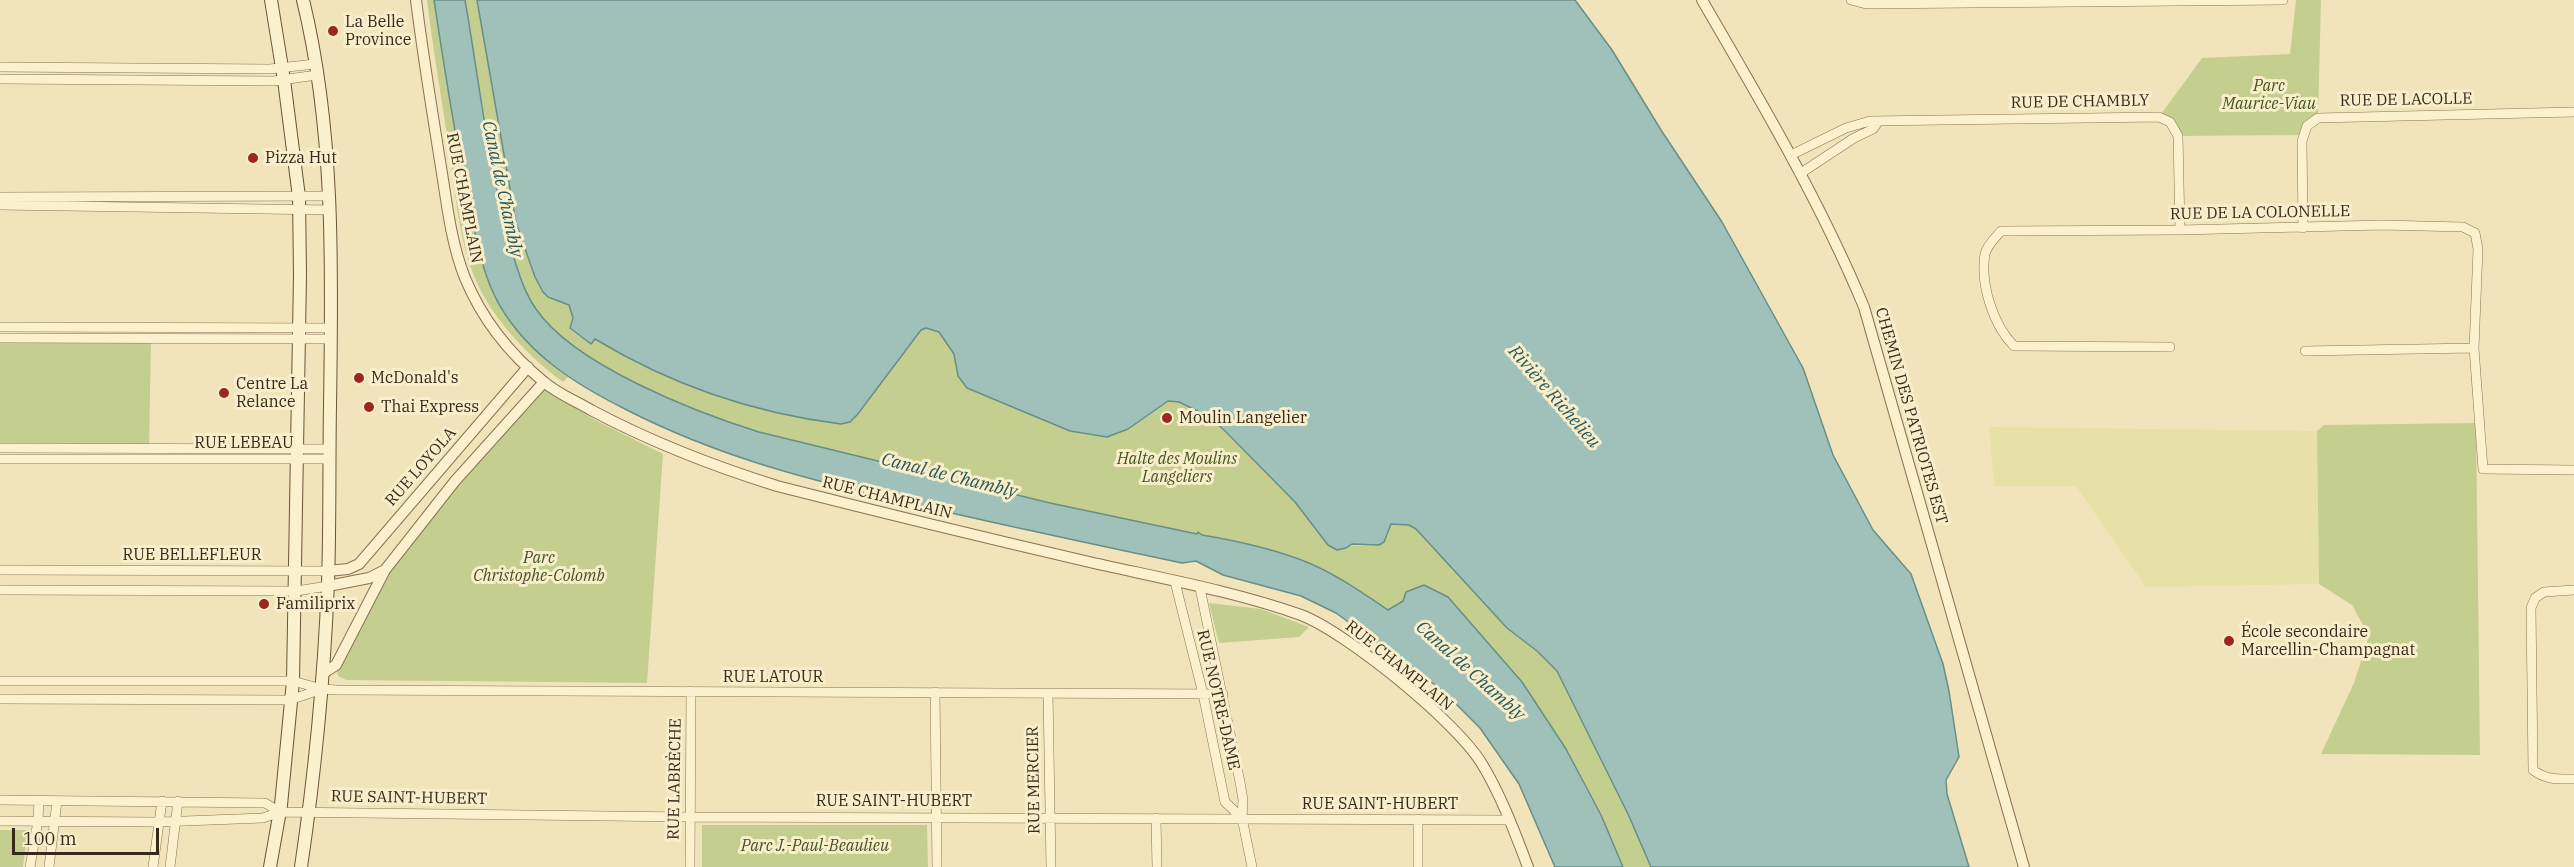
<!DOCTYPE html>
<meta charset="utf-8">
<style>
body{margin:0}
#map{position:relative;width:2574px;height:867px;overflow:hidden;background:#f1e4bb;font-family:"IBM Plex Serif",serif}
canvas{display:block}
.scale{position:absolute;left:12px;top:828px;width:147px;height:27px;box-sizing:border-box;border:3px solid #372a1a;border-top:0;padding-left:8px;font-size:18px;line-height:21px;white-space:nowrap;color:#372a1a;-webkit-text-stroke:4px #f8eecb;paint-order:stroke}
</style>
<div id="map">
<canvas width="2574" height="867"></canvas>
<div class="scale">100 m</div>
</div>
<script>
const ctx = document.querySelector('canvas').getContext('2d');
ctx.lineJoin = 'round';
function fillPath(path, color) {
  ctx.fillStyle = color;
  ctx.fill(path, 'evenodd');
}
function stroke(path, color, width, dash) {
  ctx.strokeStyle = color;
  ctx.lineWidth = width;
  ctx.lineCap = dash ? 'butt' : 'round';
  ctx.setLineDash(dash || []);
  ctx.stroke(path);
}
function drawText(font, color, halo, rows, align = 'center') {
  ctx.font = font + ' "IBM Plex Serif",serif';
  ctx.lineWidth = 6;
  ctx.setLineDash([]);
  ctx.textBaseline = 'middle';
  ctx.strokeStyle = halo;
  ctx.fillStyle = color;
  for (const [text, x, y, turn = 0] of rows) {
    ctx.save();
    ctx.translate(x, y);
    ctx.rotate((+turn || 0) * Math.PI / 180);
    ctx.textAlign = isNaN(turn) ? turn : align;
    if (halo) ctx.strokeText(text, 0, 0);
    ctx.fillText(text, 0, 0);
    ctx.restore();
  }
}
const farmland = new Path2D(`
 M1989,427L2317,431L2319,584L2146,587L2076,486H1994Z`);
const green = new Path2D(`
 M427,0H434C445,66 454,133 468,199C476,235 481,271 499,304C516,335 541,357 568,377L563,382C528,356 496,323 477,283C459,242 455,193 449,149C442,100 433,50 427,0Z
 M465,0H477L516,223L535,277L556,300L569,305L573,318L570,328L591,344L595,339C671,385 753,412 841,424L850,422L857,415L921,330L926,328L939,332L954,354L958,376L967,388L1070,431L1152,411L1168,401L1179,402L1210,417L1295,502L1328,545C1346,544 1369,549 1384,541L1391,524L1409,525L1416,529L1507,628L1537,651L1557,671L1628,814L1651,867H1623L1601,815L1566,749L1403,601L1388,610L1346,582L1308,563L1259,547L1050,503L759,432C695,412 575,365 536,309C522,289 516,264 509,241C488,163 479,80 465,0Z
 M2296,0H2321L2318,118L2304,135L2178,136L2159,117L2202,58L2290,54Z
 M0,339H151L149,449L0,447Z
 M543,388L595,420L663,454L647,683L346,680L338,676L336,665L386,576L417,533Z
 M2476,423L2480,755L2321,754L2354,683L2369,636L2352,605L2319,584L2317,431L2324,425Z
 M1209,603L1261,609L1309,627L1299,637L1219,643Z
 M702,825H927L928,867H702Z
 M0,830H28L23,867H0Z`);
const water = new Path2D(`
 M434,0H465C479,80 488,163 509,241C516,264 522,289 536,309C574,365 695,412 759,432L1050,503L1197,534L1198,532L1202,535C1238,541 1275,549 1309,563C1337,575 1363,593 1388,610L1403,601L1406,592L1424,585L1448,597L1522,682L1566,749L1601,815L1623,867H1555L1519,784L1480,728L1442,690L1336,613L1301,596L1223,575L1196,561L1182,563C1092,544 1002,525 912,504C810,480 718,457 625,409C575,384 529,355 500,306C481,273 476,236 468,199C454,133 444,66 434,0Z
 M477,0H1575L1612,50L1661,130L1722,222L1803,368L1833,455L1873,530L1911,574L1943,664L1949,691L1959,757L1946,780L1947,794L1969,867H1651L1628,814L1557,671L1537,651L1507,628L1416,529L1409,525L1391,524L1384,542L1379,545L1352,544L1346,548L1337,550L1328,545L1295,502L1225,431L1210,417L1179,402L1168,401L1128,429L1107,437L1070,431L967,388L958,376L954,354L939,332L926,328L921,330L857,415L850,422L841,424C753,413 671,385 595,339L591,344L570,328L573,318L569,305L548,297L543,292L535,277L516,223Z`);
const minor = new Path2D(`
 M1851,0L1866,4L2283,0
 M0,67L270,69L315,64
 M0,79L274,81L317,75
 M1791,155L1846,128L1870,121L2159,117L2170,122L2178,136L2180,230
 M1801,173L1854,138L1873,129L1878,122
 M0,197L329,196
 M0,205L329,210
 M2303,228L2302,141L2307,126L2318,118L2574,112
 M0,327L331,328
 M0,338L330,339
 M2170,347L2014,346C1993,325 1980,284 1985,254C1987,245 1995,238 2001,231L2180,230L2383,225L2463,227L2475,233L2478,249L2474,348L2483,469L2574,470
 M2305,351L2474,348
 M0,448L330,449
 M0,459H330
 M0,570L328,571
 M1175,582L1203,694L1225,802L1242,818
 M1200,588L1240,782L1243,800L1242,818L1252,867
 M0,590L296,591L328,586
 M2574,590L2544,592L2535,598L2531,608L2533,770C2546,780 2558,779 2574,779
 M0,681H293L322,689L337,690L1223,694
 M935,692L937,867
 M1048,693L1051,867
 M0,699L290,700L322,689
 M0,800L265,803L280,812
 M1156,818L1157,867
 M0,821L159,822L263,818L280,812L689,817L1508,820
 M30,867L38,821L39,800
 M49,867L57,801
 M153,867L162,801
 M170,867L178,801
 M690,867L691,691
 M1418,867V819`);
const tertiary = new Path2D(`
 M416,0C423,56 432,111 441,167C447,204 451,243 465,278C482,319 511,355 544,382C558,394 576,401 591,410C651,442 713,466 777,486C879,512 982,537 1085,561C1155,577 1234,591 1301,615C1346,632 1457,722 1482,764C1501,795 1515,833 1528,867
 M1702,0C1760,100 1819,199 1864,307L2024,867
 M328,571L348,569L359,564L528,367
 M328,586L369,578L385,570L455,481L544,382
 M322,674L336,665L385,570`);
const secondary = new Path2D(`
 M270,867L281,805L293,681L300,275L299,197L284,80L271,0
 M301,867C315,773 324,678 328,583C330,524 329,465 330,406C332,272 335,131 303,0`);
const markers = [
 [333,31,6,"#9d261f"],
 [253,158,6,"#9d261f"],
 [359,378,6,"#9d261f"],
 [224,393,6,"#9d261f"],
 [369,407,6,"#9d261f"],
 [1167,418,6,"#9d261f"],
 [264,604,6,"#9d261f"],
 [2229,641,6,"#9d261f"]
];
const poiNames = [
 ["La Belle",345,22],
 ["Province",345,40],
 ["Pizza Hut",265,158],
 ["McDonald's",371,378],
 ["Centre La",236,384],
 ["Relance",236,402],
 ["Thai Express",381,407],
 ["Moulin Langelier",1179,418],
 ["Familiprix",276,604],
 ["École secondaire",2241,632],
 ["Marcellin-Champagnat",2241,650]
];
const parkNames = [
 ["Parc",2269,86],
 ["Maurice-Viau",2269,104],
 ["Halte des Moulins",1177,459],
 ["Langeliers",1177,477],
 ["Parc",539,558],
 ["Christophe-Colomb",539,576],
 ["Parc J.-Paul-Beaulieu",815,846]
];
const streetNames = [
 ["RUE DE LACOLLE",2406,100,-1],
 ["RUE DE CHAMBLY",2080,102,-1],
 ["RUE CHAMPLAIN",464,198,79],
 ["RUE DE LA COLONELLE",2260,213,-1],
 ["CHEMIN DES PATRIOTES EST",1911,416,74],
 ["RUE LEBEAU",244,443],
 ["RUE LOYOLA",421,467,-49],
 ["RUE CHAMPLAIN",887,498,14],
 ["RUE BELLEFLEUR",192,555],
 ["RUE CHAMPLAIN",1399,666,39],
 ["RUE LATOUR",773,677],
 ["RUE NOTRE-DAME",1218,700,77],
 ["RUE LABRÈCHE",675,779,-89],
 ["RUE MERCIER",1034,780,-91],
 ["RUE SAINT-HUBERT",409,798,1],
 ["RUE SAINT-HUBERT",894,801],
 ["RUE SAINT-HUBERT",1380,804]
];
const waterNames = [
 ["Canal de Chambly",502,189,78],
 ["Rivière Richelieu",1554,397,49],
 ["Canal de Chambly",949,476,14],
 ["Canal de Chambly",1470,671,42]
];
fillPath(farmland, '#e7e1a8');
fillPath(green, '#c4cf8f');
fillPath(water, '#a0c1b9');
stroke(water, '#678f88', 1.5);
stroke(minor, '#897354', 10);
stroke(tertiary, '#897354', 12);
stroke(secondary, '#6b5437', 14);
stroke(minor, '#fbf1cf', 9);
stroke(tertiary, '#fbf1cf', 10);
stroke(secondary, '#fbf1cf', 12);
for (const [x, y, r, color] of markers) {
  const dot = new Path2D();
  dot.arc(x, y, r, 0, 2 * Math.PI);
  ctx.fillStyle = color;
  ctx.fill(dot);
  stroke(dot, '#f8eecb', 2);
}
drawText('16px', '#372a1a', '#f8eecb', poiNames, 'left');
drawText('italic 16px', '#44551f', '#f8eecb', parkNames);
drawText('16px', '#372a1a', '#f8eecb', streetNames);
drawText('italic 18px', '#285858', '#f8eecb', waterNames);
</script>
